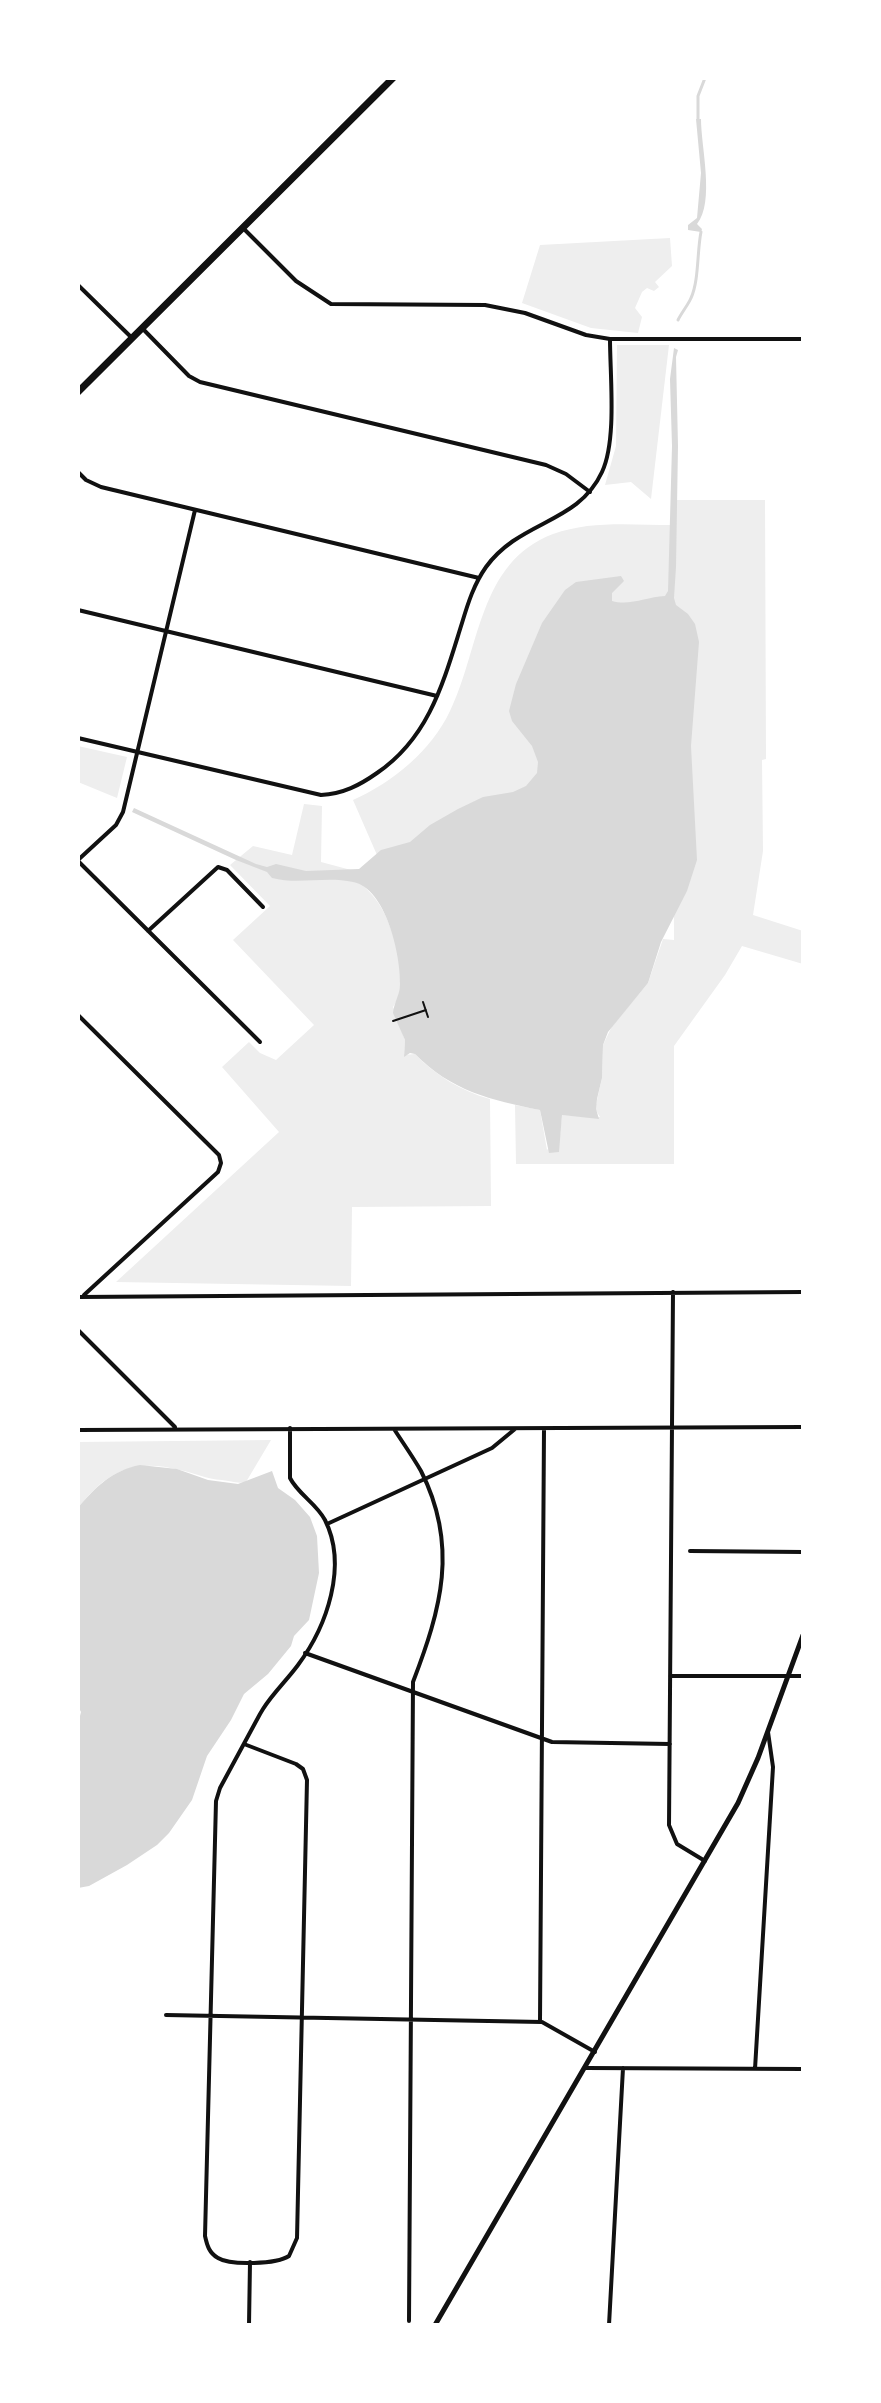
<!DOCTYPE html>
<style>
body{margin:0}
#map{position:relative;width:881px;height:2403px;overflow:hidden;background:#fff;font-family:"Golos Text",sans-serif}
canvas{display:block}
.frame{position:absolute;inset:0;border:80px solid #fff;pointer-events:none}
</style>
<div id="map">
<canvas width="881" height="2403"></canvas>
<div class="frame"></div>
</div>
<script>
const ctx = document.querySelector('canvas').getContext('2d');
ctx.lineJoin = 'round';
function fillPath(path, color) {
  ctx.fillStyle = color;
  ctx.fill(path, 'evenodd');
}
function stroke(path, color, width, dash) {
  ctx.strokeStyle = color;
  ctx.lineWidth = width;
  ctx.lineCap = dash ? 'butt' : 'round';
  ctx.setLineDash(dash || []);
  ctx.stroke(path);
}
const green = new Path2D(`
 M670,238L672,266L655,282L659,287L654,291L647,288L642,292L635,308L642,317L638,333L591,328L522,303L540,245Z
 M617,345H669L651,499L631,482L605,485L616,446Z
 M673,500H765L766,759L762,760L763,851L753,915L803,931V964L742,946L725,975L674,1046V1164H516L515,1105L540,1110L547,1150L560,1135L562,1115L600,1117L595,1109L602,1078L603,1045L612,1026L648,983L663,939L674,940L673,660L590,809L387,878L353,800C393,782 431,751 450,711C480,650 478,562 553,534C591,520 633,525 673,525Z
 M78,746L127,757L117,798L78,782Z
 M304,804L322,806L321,862L351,870C358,883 370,890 379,904C394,927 411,983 393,1007L405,1040L404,1055L415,1054C435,1075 461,1091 490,1099L491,1206L352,1207L351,1286L116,1282L279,1132L222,1067L249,1042L260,1053L276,1060L314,1025L233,940L270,906L230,865L253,846L292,855Z
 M271,1440L246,1482C237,1484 231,1481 222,1480C206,1479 195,1473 180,1470C133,1458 107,1471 78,1508V1442Z`);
const water = new Path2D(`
 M696,119H701C701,147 715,202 697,224L702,229L701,232L688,230V225L697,218L701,173Z
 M674,348L678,350L676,357L678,446L676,567L674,598L676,605L688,614L695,624L699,642L691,746L697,860L687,891L661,942L648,983L608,1032L603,1045L602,1078L597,1099L596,1109L599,1119L562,1115L559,1152L549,1153L540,1110C491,1100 451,1091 415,1054L410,1053L404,1057L405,1040L393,1013C394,1002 400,995 400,984C401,956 386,888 353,882C326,876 298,885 272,878L267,872L236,860L132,812L134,808L256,864L267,867L276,864L306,871L359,869L381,850L410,842L430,825L458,809L483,797L513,792L526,786L537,773L538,762L532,746L512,721L509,711L516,684L542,623L565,590L576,582L621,576L624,581L612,593V601C630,606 646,597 665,596L668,591L672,446L670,379Z
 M140,1465L177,1469L208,1480L238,1484L272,1471L278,1488L295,1500L310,1517L317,1536L319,1573L309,1620L294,1636L291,1646L268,1674L244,1694L231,1720L207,1756L192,1800L169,1833L157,1845L127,1865L89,1886L78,1888V1724L81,1712L78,1706V1508C95,1487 113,1470 140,1465Z`);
const stream = new Path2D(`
 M698,119V96L705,78
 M678,320C682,312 688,305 691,298C699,281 697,251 701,232`);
const path = new Path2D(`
 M423,1002L428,1017
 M393,1021L426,1010`);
const minor = new Path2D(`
 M244,229L296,281L331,304L485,305L525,313L586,335L610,339H803
 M78,285L132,338
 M142,328L189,376L200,382L546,465L566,474L590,492
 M78,472L86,480L101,487L479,578
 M78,610L437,696
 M78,738L321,795C343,794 360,785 377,773C430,737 444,680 462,623C468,603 474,584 486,567C520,520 578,524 602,472C617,440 610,376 610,339
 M78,860L116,825L123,812L195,510
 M78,861L260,1042
 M148,931L218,867L227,870L263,907
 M78,1015L219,1155L221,1163L218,1172L84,1295
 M673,1292L669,1825L677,1844L705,1861
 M78,1297L803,1292
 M78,1330L175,1427
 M394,1429C403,1443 413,1457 421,1471C459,1546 441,1609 413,1682L409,2321
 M78,1430L803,1427
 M327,1524L492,1448L515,1429
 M690,1551L803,1552
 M305,1653L552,1742L670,1744
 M670,1676H803
 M244,1744L296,1764L303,1769L307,1780L297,2238L289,2256C277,2264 231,2266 218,2258C209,2253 207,2245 205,2236L216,1801L220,1788L260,1714L263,1709C273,1693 287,1680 298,1665C327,1626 348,1566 325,1520C316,1503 298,1494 290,1478V1428
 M166,2015L542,2022L595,2052
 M540,2021L544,1429
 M586,2068L803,2069
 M755,2069L773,1767L768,1732
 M249,2325L250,2262
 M609,2325L623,2068`);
const tertiary = new Path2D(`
 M435,2325L738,1803L758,1758L803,1635`);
const primary = new Path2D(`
 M78,392L393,78`);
fillPath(green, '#eee');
fillPath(water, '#d9d9d9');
stroke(stream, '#d9d9d9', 3);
stroke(path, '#111', 2);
stroke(minor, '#111', 4);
stroke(tertiary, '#111', 5);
stroke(primary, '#111', 7);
</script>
